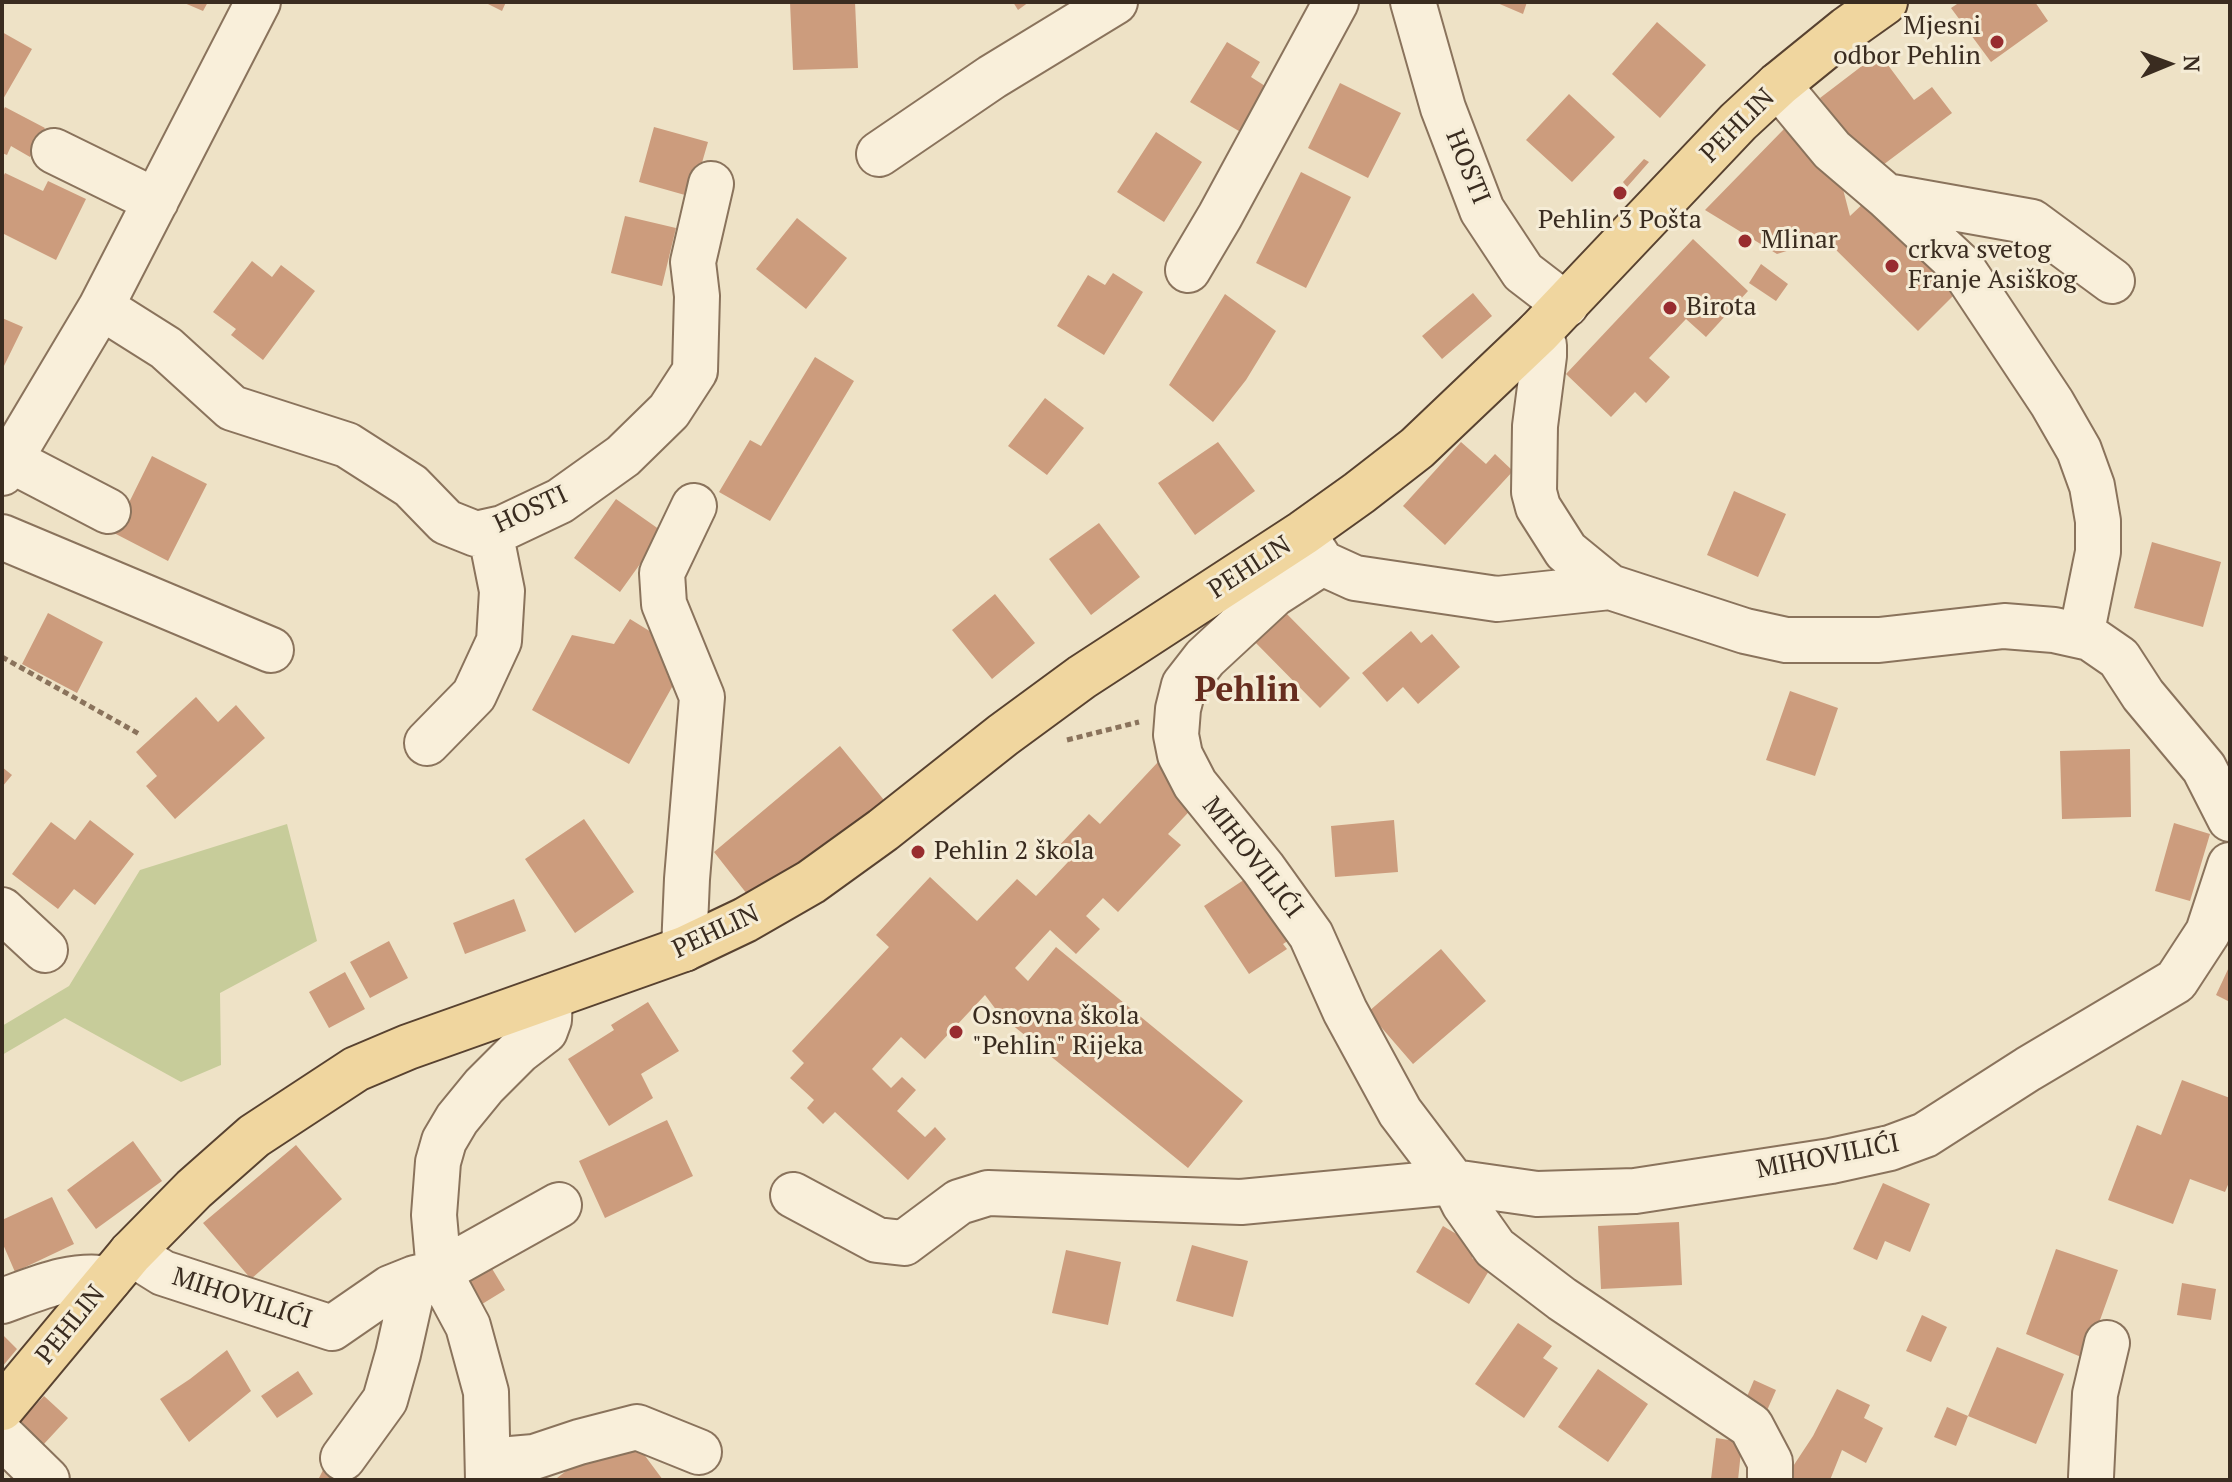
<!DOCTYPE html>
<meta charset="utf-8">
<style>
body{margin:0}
#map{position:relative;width:2232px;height:1482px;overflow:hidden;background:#eee2c6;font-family:"PT Serif",serif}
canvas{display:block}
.frame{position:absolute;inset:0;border:4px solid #3a2c20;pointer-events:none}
.north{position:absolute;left:2128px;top:24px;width:80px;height:80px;-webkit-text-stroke:6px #f5ecd6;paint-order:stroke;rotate:89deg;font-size:22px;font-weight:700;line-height:32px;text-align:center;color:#3a2c20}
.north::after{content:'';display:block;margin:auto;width:28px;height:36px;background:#3a2c20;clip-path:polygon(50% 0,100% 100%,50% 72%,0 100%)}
</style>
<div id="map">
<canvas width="2232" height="1482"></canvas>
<div class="frame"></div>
<div class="north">N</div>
</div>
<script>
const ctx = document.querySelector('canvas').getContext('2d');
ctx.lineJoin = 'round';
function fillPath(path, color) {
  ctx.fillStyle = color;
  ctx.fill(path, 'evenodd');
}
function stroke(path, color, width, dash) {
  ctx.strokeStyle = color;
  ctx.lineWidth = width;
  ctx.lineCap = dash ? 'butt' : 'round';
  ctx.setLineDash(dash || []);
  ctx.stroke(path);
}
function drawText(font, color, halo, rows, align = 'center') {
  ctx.font = font + ' "PT Serif",serif';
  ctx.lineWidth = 6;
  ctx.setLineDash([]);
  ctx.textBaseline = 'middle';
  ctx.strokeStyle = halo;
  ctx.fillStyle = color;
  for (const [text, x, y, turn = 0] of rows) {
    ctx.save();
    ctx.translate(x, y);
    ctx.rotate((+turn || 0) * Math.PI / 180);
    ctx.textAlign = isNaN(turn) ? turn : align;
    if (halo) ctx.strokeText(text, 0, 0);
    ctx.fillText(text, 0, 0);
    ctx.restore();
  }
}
const green = new Path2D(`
 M287,824L317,941L220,993L221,1065L181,1082L65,1018L2,1055V1026L69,986L140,870Z`);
const building = new Path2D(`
 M182,2H208L203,11Z
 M484,2H506L502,11Z
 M790,2H855L858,68L793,70Z
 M1013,2H1029L1018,10Z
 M1495,2H1527L1523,14Z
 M1960,2H2035L2048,21L1991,62L1951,8Z
 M1657,22L1706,65L1660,118L1612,74Z
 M2,32L32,49L2,101Z
 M1227,42L1260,62L1251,77L1276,93L1249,137L1190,102Z
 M1879,53L1914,100L1932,87L1952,113L1875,171L1820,98Z
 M1340,83L1401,113L1368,178L1308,148Z
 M1569,94L1615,137L1572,182L1526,140Z
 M5,107L45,128L30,157L11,146L7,155L2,153V113Z
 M654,127L708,142L692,197L639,182Z
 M1784,129L1821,170H1838L1850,216L1867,200L1958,291L1918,331L1827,241L1828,238L1777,254L1705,210Z
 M1156,132L1202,162L1164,222L1117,192Z
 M1644,159L1649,162L1627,187L1623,182Z
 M1301,172L1351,197L1306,288L1256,263Z
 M5,173L43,191L48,181L86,199L56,260L2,233V179Z
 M625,216L676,228L662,286L611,273Z
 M797,218L847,258L806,309L756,269Z
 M1693,239L1748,291L1706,337L1686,319L1649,358L1670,377L1646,403L1635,392L1611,417L1566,374Z
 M252,261L272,277L281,265L315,291L263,360L231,335L236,329L213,312Z
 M1761,264L1788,284L1776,301L1749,283Z
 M1113,273L1143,292L1104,355L1057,326L1088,275L1105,285Z
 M1473,293L1492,316L1442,359L1422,336Z
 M1225,294L1276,331L1246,380L1213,422L1169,385Z
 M2,318L23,327L2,370Z
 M815,357L854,381L770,521L719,492L750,440L761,446Z
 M1045,398L1084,428L1047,475L1008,446Z
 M1218,442L1255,491L1195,535L1158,483Z
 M1461,442L1486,464L1495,454L1513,471L1445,545L1403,506Z
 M152,456L207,484L168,561L114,533Z
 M1734,491L1786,514L1758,577L1707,555Z
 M616,499L663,532L620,592L574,558Z
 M1099,523L1140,577L1091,615L1049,559Z
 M2152,542L2221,562L2203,627L2134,608Z
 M995,594L1035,643L992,679L952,630Z
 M1281,608L1350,678L1320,708L1251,638Z
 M48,613L103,642L77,693L22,664Z
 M630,619L682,651L667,675L676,680L629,764L532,710L572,635L614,644Z
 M1411,631L1421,643L1432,634L1460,667L1418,704L1403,687L1387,702L1362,673Z
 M1790,691L1838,708L1815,776L1766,760Z
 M196,697L218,722L236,705L265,738L175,819L146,786L157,776L136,752Z
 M840,746L888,805L758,908L714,852Z
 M2130,749L2131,817L2062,819L2060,751Z
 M1158,762L1199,801L1168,834L1181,845L1118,912L1103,898L1086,916L1100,929L1076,954L1050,930L1015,968L1028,981L1056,947L1243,1101L1188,1168L1000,1015L985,995L925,1059L901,1037L872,1069L891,1088L902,1077L916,1090L897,1111L925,1137L935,1127L946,1139L908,1180L835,1112L823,1124L807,1108L814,1100L790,1078L804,1063L792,1051L889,947L876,935L930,877L977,921L1017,879L1036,896L1068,862L1055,850L1089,814L1100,824Z
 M2,767L12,775L2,787Z
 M584,819L634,892L575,933L525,859Z
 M90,820L134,854L95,905L74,889L58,909L12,874L51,822L75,840Z
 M1394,820L1398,872L1335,877L1331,826Z
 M2174,823L2210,834L2190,901L2155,891Z
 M1256,872L1297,935L1283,944L1287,949L1249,974L1204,906Z
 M514,899L526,931L465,954L453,923Z
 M389,941L408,978L370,998L350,962Z
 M1441,949L1486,1001L1413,1064L1368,1012Z
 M2230,965V1002L2216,995Z
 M345,972L365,1009L329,1028L309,992Z
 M648,1002L679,1051L641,1074L653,1098L609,1126L568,1059L614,1030L611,1025Z
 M2182,1080L2230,1098V1180L2225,1192L2190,1179L2173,1224L2108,1200L2137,1125L2161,1135Z
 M667,1120L693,1176L605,1218L579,1161Z
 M133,1141L162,1181L96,1229L67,1190Z
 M296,1145L342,1199L251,1279L203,1223Z
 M1883,1183L1930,1204L1910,1252L1885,1241L1877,1260L1853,1249Z
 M52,1197L74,1244L15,1272L2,1242V1220Z
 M1679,1222L1682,1285L1601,1289L1598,1226Z
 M1443,1226L1478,1247L1472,1258L1490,1269L1469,1304L1416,1272Z
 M1192,1245L1248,1261L1233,1317L1176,1301Z
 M2056,1249L2118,1270L2086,1359L2026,1334Z
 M1066,1250L1121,1262L1108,1325L1052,1313Z
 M488,1262L505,1290L474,1309L457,1281Z
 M2182,1283L2216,1289L2211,1320L2177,1315Z
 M1922,1315L1947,1327L1931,1362L1906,1351Z
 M1518,1323L1552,1346L1543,1358L1558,1368L1524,1418L1475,1384Z
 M2,1334L17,1349L2,1367Z
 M1997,1347L2064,1374L2036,1444L1968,1416L1956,1446L1934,1437L1947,1407L1968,1416Z
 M227,1350L251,1391L189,1442L160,1399L190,1379Z
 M1598,1369L1648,1404L1608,1462L1558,1427Z
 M298,1371L313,1394L277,1418L261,1396Z
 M1754,1380L1776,1390L1765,1415L1743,1406Z
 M1837,1389L1870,1405L1864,1418L1883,1428L1866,1463L1842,1450L1830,1480H1784L1813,1436Z
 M44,1396L68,1418L43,1445L21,1421Z
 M631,1437L663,1480H558L557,1478L596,1448Z
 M1716,1438L1742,1442L1738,1480L1711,1479Z
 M323,1470L345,1480H318Z`);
const path = new Path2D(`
 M2,657L141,735
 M1067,740L1139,722`);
const minor = new Path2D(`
 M1413,2L1443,108L1482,210L1523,272L1566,305
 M1778,85L1832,150L1886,196L1961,266L2052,403L2079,450L2092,486L2098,521V552L2081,636
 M54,151L156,201
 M879,154L992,77L1115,2
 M1886,196L2032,222L2112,281
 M1188,270L1220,216L1336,2
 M101,307L166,348L232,408L347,445L411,486L446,522L476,534L503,528L560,501L623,456L669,411L695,371L697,296L693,262L711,184
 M1538,333L1544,345V356L1535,426L1534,492L1538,507L1566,551L1610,587
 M10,460L108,511
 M2,473L101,307L258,2
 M2,537L271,650
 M1306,538L1322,563L1355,578L1497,599L1610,587L1745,631L1786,640H1879L2004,626L2054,630L2090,638L2119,658L2143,695L2204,768L2230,819
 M1322,563L1274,594L1205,658L1184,685L1178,709L1176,735L1180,755L1195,784L1263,868L1311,935L1345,1011L1400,1112L1453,1182L1537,1194L1635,1191L1831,1161L1890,1148L1925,1135L2028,1069L2176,981L2208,932L2230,865
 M427,743L474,695L499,641L502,591L490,531
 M2,910L45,950
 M684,949L687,879L702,697L664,604L662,573L694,506
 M793,1195L877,1240L904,1243L959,1202L988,1193L1241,1202L1453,1182L1464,1204L1495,1248L1562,1299L1751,1426L1770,1462V1480
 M131,1253L163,1273L332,1328L390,1288L415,1278L439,1272L559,1205
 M2,1301C36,1289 73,1272 109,1279
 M2,1436L47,1480
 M343,1458L385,1400L398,1354L415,1278
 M488,1461L534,1457L579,1442L637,1427L699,1452
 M2091,1477L2095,1394L2107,1343
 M488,1480L486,1392L468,1326L439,1272L434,1215L438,1162L444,1141L457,1119L484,1086L519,1051L545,1031L549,1020L550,997`);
const major = new Path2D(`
 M2,1408L131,1253L194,1189L254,1136L356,1069L408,1047L684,949L745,920L811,882L883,830L1003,735L1082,677L1303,533L1359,493L1417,448L1538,333L1738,122L1778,85L1847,29L1885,2`);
const markers = [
 [1997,42,8,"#982c2f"],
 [1620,193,8,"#982c2f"],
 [1745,241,8,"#982c2f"],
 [1892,266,8,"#982c2f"],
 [1670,308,8,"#982c2f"],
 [918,852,8,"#982c2f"],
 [956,1032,8,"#982c2f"]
];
const poiNames = [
 ["Mjesni",1981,27,"right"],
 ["odbor Pehlin",1981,57,"right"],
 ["Pehlin 3 Pošta",1620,221,"center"],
 ["Mlinar",1761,241],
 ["crkva svetog",1908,251],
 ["Franje Asiškog",1908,281],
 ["Birota",1686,308],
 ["Pehlin 2 škola",934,852],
 ["Osnovna škola",972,1017],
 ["\"Pehlin\" Rijeka",972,1047]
];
const streetNames = [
 ["PEHLIN",1738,126,-45],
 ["HOSTI",1467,167,68],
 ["HOSTI",531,510,-25],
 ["PEHLIN",1250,568,-33],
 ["MIHOVILIĆI",1252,858,52],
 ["PEHLIN",716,932,-25],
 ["MIHOVILIĆI",1828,1157,-11],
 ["MIHOVILIĆI",242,1299,18],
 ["PEHLIN",71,1325,-51]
];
const districtNames = [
 ["Pehlin",1247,691]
];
fillPath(green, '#c7cc9a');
fillPath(building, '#cc9c7d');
stroke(minor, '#8a735c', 48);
stroke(major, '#584230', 48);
stroke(path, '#8a735c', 5, [6, 4]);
stroke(minor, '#f9efda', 44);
stroke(major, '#f0d69f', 44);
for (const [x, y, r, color] of markers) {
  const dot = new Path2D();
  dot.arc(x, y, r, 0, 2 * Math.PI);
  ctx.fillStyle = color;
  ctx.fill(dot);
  stroke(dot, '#f5ecd6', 3);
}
drawText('26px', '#3a2c20', '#f5ecd6', poiNames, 'left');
drawText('26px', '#3a2c20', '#f5ecd6', streetNames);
drawText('bold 34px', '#662d1f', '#f5ecd6', districtNames);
</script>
